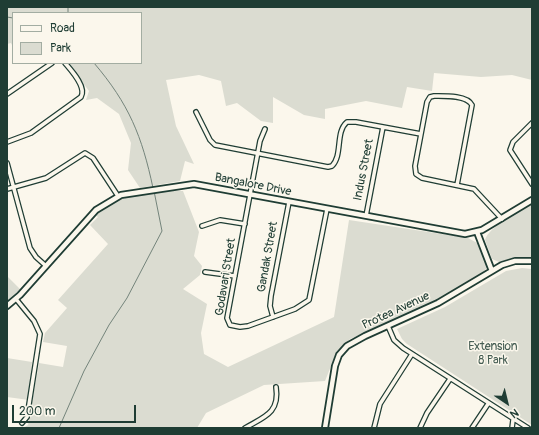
<!DOCTYPE html>
<style>
body{margin:0}
#map{position:relative;width:539px;height:435px;overflow:hidden;background:#fbf7ec;font-family:Pangolin,sans-serif}
canvas{display:block}
.frame{position:absolute;inset:0;border:8px solid #1f3d34;pointer-events:none}
.legend{position:absolute;left:12px;top:12px;width:130px;height:52px;box-sizing:border-box;background:#fbf7ec;border:1px solid #a3ada2;margin:0;padding:5px 7px;list-style:none;font-size:12px;color:#1f3d34}
.legend li{display:flex;align-items:center;gap:8px;height:20px}
.legend b{width:20px;border:1px solid #a3ada2}
.north{position:absolute;left:487px;top:383px;width:40px;height:40px;-webkit-text-stroke:3px #fbf7ec;paint-order:stroke;rotate:145deg;font-size:11px;font-weight:700;line-height:16px;text-align:center;color:#1f3d34}
.north::after{content:'';display:block;margin:auto;width:14px;height:18px;background:#1f3d34;clip-path:polygon(50% 0,100% 100%,50% 72%,0 100%)}
.scale{position:absolute;left:12px;top:405px;width:124px;height:18px;box-sizing:border-box;border:2px solid #1f3d34;border-top:0;padding-left:5px;font-size:12px;line-height:14px;white-space:nowrap;color:#1f3d34;-webkit-text-stroke:3px #fbf7ec;paint-order:stroke}
</style>
<div id="map">
<canvas width="539" height="435"></canvas>
<div class="frame"></div>
<ul class="legend">
<li><b style="height:5px;background:#fbf7ec"></b>Road</li>
<li><b style="height:11px;background:#dbdcd1"></b>Park</li>
</ul>
<div class="north">N</div>
<div class="scale">200 m</div>
</div>
<script>
const ctx = document.querySelector('canvas').getContext('2d');
ctx.lineJoin = 'round';
function fillPath(path, color) {
  ctx.fillStyle = color;
  ctx.fill(path, 'evenodd');
}
function stroke(path, color, width, dash) {
  ctx.strokeStyle = color;
  ctx.lineWidth = width;
  ctx.lineCap = dash ? 'butt' : 'round';
  ctx.setLineDash(dash || []);
  ctx.stroke(path);
}
function drawText(font, color, halo, rows, align = 'center') {
  ctx.font = font + ' Pangolin,sans-serif';
  ctx.lineWidth = 3;
  ctx.setLineDash([]);
  ctx.textBaseline = 'middle';
  ctx.strokeStyle = halo;
  ctx.fillStyle = color;
  for (const [text, x, y, turn = 0] of rows) {
    ctx.save();
    ctx.translate(x, y);
    ctx.rotate((+turn || 0) * Math.PI / 180);
    ctx.textAlign = isNaN(turn) ? turn : align;
    if (halo) ctx.strokeText(text, 0, 0);
    ctx.fillText(text, 0, 0);
    ctx.restore();
  }
}
const green = new Path2D(`
 M7,7H532V80L512,75L481,77L434,73L432,91L407,87L402,108L366,101L325,109V119L304,115L273,97V123L261,121L237,103L226,106L221,81L199,75L166,80L176,126L194,164L185,161L180,181L140,188L128,170L131,143L119,114L97,98L86,100L89,91L68,63H141V13H13V47L11,43L7,44Z
 M162,191H183L199,232L194,256L202,266L200,275L183,289L207,304L201,333L204,354L228,367L334,317L349,220L468,238L479,244L487,267C482,283 371,330 350,339L337,351L325,381L264,385L206,413L197,428H23L28,425L39,363L63,367L67,346L43,342L45,333L67,308L58,300L108,244L90,225L98,217L95,215C113,196 138,196 162,191Z
 M532,204V258L516,257L499,262L492,259L485,240C489,226 520,212 532,204Z
 M522,268L532,269V425L407,344L402,339L397,329L445,307L506,271Z
 M7,276L21,290L7,302Z
 M7,358L32,362L29,400L7,397Z`);
const stream = new Path2D(`
 M68,13V7
 M7,17L13,18
 M94,63C129,104 142,136 153,188
 M59,428L84,371L109,325L127,298L162,231L154,191`);
const minor = new Path2D(`
 M7,94L52,63
 M196,112L210,140L215,145L328,167L332,166C343,155 335,132 347,122H356L421,134
 M532,123L513,142L510,150L532,184
 M265,129L260,141L227,318L230,325L240,327L248,326L295,309L309,300L327,209
 M7,142L31,133L81,97C87,87 71,70 65,63
 M7,163L30,248L36,257L46,266
 M457,185L472,105C467,95 444,96 434,96L430,97L427,102L415,166L416,174L422,178L474,189L502,219
 M7,189L46,178L85,153L93,158L118,196
 M366,216L383,127
 M202,226L220,220L245,224
 M205,272L235,276
 M16,299L34,321L40,334L27,417L22,423
 M273,317L270,306L271,296L289,202
 M388,326L394,340L403,348L528,428
 M245,428C264,417 280,413 276,387
 M374,428L380,404L412,354
 M420,428L427,413L450,379
 M472,428L488,404
 M512,428L513,420`);
const tertiary = new Path2D(`
 M477,232L492,271
 M7,306L20,295L96,210L121,195L194,184L465,234L482,230L532,200
 M325,428L335,366L339,355L347,346L365,336L438,303L502,265L515,261H532`);
const streetNames = [
 ["Indus Street",364,170,-79],
 ["Bangalore Drive",253,185,11],
 ["Gandak Street",268,257,-80],
 ["Godavari Street",226,277,-81],
 ["Protea Avenue",396,311,-25]
];
const parkNames = [
 ["Extension",493,347],
 ["8 Park",493,361]
];
fillPath(green, '#dbdcd1');
stroke(stream, '#74847b', 1);
stroke(minor, '#1f3d34', 6);
stroke(tertiary, '#1f3d34', 8);
stroke(minor, '#fbf7ec', 3.5);
stroke(tertiary, '#fbf7ec', 4.5);
drawText('12px', '#1f3d34', '#fbf7ec', streetNames);
drawText('12px', '#455d53', '#fbf7ec', parkNames);
</script>
